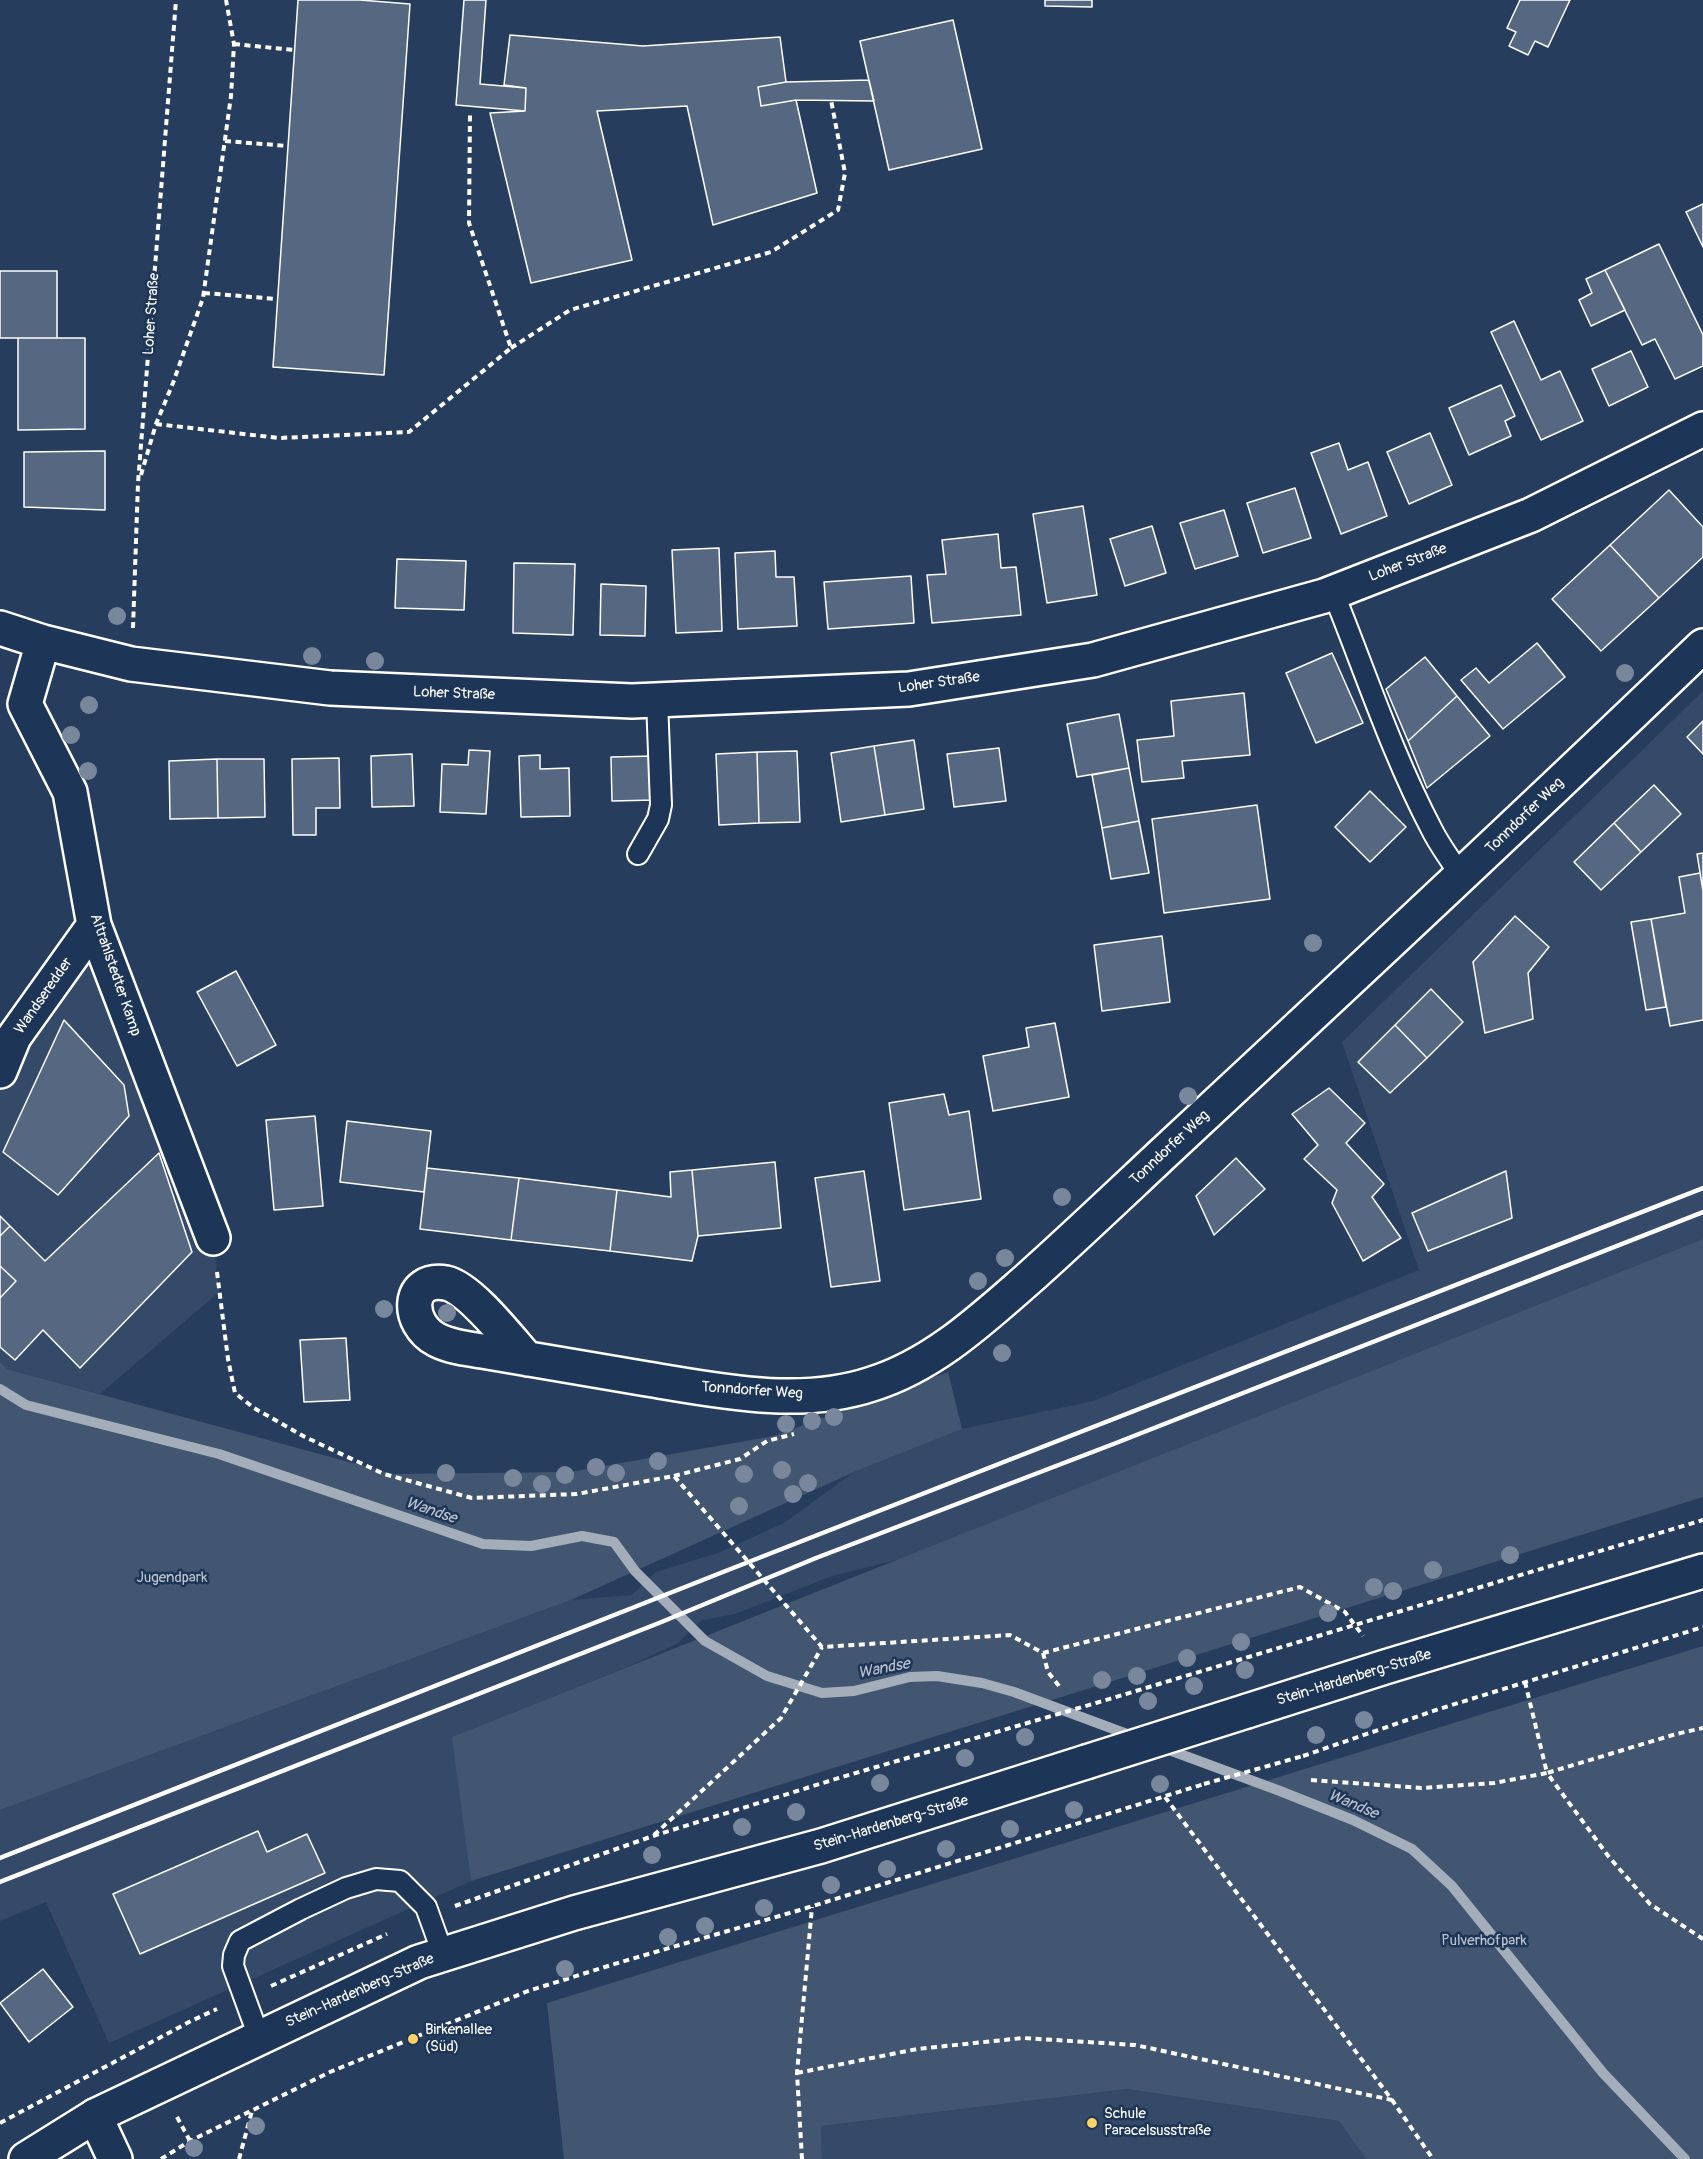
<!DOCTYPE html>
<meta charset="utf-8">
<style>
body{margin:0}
canvas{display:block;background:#263d5e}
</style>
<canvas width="1703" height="2159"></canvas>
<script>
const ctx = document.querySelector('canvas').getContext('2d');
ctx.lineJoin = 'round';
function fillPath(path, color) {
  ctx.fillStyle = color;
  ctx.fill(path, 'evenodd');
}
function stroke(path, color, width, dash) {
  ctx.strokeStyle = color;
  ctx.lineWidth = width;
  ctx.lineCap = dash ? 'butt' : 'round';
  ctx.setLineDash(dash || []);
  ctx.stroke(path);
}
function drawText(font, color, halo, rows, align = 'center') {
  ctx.font = font + ' Pangolin,sans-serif';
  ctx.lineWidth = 5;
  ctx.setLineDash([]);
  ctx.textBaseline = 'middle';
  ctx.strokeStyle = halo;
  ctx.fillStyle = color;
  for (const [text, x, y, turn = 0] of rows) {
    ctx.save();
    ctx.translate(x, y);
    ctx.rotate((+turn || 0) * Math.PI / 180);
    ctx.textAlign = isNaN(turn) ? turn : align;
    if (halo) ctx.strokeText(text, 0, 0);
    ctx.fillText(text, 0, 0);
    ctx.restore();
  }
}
const built = new Path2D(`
 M1703,691V1239L900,1559L832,1576L735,1614L702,1620L678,1643L627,1667L453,1737L471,1881L109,2043L46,1902L0,1921V1810L571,1600L632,1595L656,1572L718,1553L784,1523L854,1472L962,1429L1093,1401L1419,1270L1342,1042Z
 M94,925L213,1237L219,1292L100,1394L7,1369L0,1362V1071Z
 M1127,2089L1339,2121L1366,2159H822L821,2126Z`);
const green = new Path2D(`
 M1703,1239V1497L471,1881L452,1737Z
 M0,1362L7,1369L393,1474L570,1472L774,1436L948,1372L962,1429L854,1472L571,1600L0,1810Z
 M1703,1646V2159H1366L1339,2121L1127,2089L821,2126L822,2159H564L547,2003Z`);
const stream = new Path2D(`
 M0,1389L26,1405L219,1454L483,1544L531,1546L582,1536L614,1542L635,1571L705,1641L767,1676L822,1693L854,1691L910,1677L937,1676L982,1683L1014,1692L1135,1737
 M1161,1747L1280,1791L1353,1820L1412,1849L1452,1886L1603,2073L1685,2159`);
const building = new Path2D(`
 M298,0H360L410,4L384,375L273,367Z
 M464,0H486L480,84L526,88L525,111L456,105Z
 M1045,0H1092V7L1045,6Z
 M1520,0H1570L1548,47L1535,41L1528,55L1509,46L1516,32L1507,28Z
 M953,20L982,149L889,170L860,41Z
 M510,35L643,46L780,37L786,82L758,87L761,106L796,100L817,193L713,225L687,106L597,111L632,260L531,283L490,113L525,111L526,88L504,85Z
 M869,80L874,101L796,100L761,106L758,87L786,82Z
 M1703,204V247L1686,212Z
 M1659,244L1703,335V366L1675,379L1655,339L1642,345L1605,270Z
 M1605,270L1625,310L1591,326L1579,300L1592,293L1586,279Z
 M0,271H57V338H0Z
 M1514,321L1541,380L1560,371L1583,421L1541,440L1491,332Z
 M18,338H85V429L18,430Z
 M1631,351L1648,387L1609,406L1592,369Z
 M1501,385L1515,416L1505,421L1511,436L1469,455L1449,408Z
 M1430,433L1452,485L1409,504L1387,452Z
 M1339,443L1348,470L1368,462L1387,516L1341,534L1311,453Z
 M105,451V510L24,507V452Z
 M1295,488L1311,538L1263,553L1247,503Z
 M1669,490L1703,527V557L1659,598L1610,545Z
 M1083,506L1097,595L1047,603L1033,514Z
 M1224,510L1238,556L1195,569L1180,523Z
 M1152,526L1166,573L1125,586L1110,539Z
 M998,534L1001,568L1016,567L1021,615L932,623L927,575L946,574L942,540Z
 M1610,545L1659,598L1601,651L1552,599Z
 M719,548L722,631L676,633L672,550Z
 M775,551L776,577H794L797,626L738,629L735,553Z
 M397,559L466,561L464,610L395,608Z
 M514,563L575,564L573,635L513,633Z
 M911,576L914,623L828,629L824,582Z
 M601,584L646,586L645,636L600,635Z
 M1537,643L1565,677L1503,729L1461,680L1476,668L1489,683Z
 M1332,653L1363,723L1316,743L1286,673Z
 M1425,657L1457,696L1408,741L1386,689Z
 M1244,693L1250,755L1182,761L1184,778L1142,782L1137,740L1174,736L1171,701Z
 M1457,696L1490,736L1427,788L1408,741Z
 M1119,714L1129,768L1077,777L1067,724Z
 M1703,721V754L1687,737Z
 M914,740L924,809L885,815L874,746Z
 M874,746L885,815L841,822L831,753Z
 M999,748L1006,801L954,807L947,754Z
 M469,750L490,751L486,814L440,812L442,764L468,765Z
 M797,751L800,822L759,823L757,752Z
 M757,752L759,823L719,825L716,754Z
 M412,754L414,806L372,807L371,756Z
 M540,755V769L569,768L570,816L521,817L519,756Z
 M654,756L655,800L612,801L611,757Z
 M339,758L340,808H316V835H293L292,759Z
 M217,759L218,818L170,819L169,761Z
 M217,759H264L265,817L218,818Z
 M1129,768L1139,821L1102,828L1092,775Z
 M1654,785L1681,814L1641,852L1614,823Z
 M1370,791L1406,827L1370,862L1335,827Z
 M1257,805L1270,899L1164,913L1152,819Z
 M1139,821L1149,873L1111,879L1102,828Z
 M1614,823L1641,852L1601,890L1574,862Z
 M1703,853V891L1697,854Z
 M1700,873L1703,891V1020L1670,1026L1651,919L1685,913L1679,877Z
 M1515,916L1549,947L1528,973L1533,1019L1485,1033L1473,962Z
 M1651,919L1666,1007L1646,1010L1631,922Z
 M1162,936L1170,1002L1102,1011L1094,945Z
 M236,971L276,1045L237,1066L197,992Z
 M1431,989L1463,1022L1427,1058L1395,1025Z
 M64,1020L124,1085L129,1116L58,1195L3,1152Z
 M1055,1023L1069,1097L993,1111L983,1056L1029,1047L1026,1028Z
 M1395,1025L1427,1058L1390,1093L1358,1062Z
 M1329,1088L1365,1123L1346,1143L1384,1184L1372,1197L1401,1238L1363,1261L1332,1203L1337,1190L1304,1159L1318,1145L1292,1114Z
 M944,1094L949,1115L969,1111L981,1199L904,1210L889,1103Z
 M315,1116L323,1206L274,1210L266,1120Z
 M347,1121L431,1131L424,1192L340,1182Z
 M159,1153L192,1252L80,1368L43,1330L15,1360L0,1347V1298L16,1281L0,1266V1236L10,1226L45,1261Z
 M1236,1158L1265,1189L1214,1235L1196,1196Z
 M775,1162L781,1228L698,1236L692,1170Z
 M427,1168L519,1178L511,1240L420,1229Z
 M692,1170L698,1236L692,1261L610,1251L617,1190L671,1197L670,1172Z
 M864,1171L880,1281L831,1287L815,1178Z
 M1506,1171L1512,1218L1428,1251L1412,1213Z
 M519,1178L617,1190L610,1251L511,1240Z
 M0,1216L10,1226L0,1236Z
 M0,1266L16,1281L0,1298Z
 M346,1338L350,1400L304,1402L300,1340Z
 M258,1831L267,1852L307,1834L325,1873L140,1954L113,1894Z
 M43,1969L73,2007L29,2042L0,2003Z`);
const path = new Path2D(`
 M234,44L294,50
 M225,141L288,146
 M204,293L277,299
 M511,348L570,310L771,252L838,210L845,173L831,100
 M156,424L279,438L409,432L511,348L469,223L470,114
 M141,475L156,424L173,383L203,298L231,96L234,44L226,0
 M133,628L138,483L176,0
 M217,1272L228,1359L235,1393L254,1408L305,1437L384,1474L472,1498L577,1494L674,1476L822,1647L1010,1635L1043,1653L1048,1672L1059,1686
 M674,1476L740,1459L767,1441L794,1434
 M1043,1653L1300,1587L1345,1612L1363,1636
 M1525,1682L1547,1773L1676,1734L1703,1728
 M1303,1756L1439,1709L1703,1627
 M1311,1780L1421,1788L1494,1783L1547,1773L1609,1857L1650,1904L1703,1939
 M1165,1797L1392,2100L1433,2159
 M654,1835L781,1718L822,1647
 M455,1906L653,1836L842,1777L1096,1703L1703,1520
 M271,1986L387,1934
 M797,2073L917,2049L1023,2038L1135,2045L1392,2100
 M177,2117L190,2141
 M0,2123L191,2021L217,2009
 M161,2159L190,2141L330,2072L528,1991L621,1962L800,1910L1204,1784
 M239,2159L252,2111
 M802,2159L797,2073L812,1907`);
const service = new Path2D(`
 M1333,592C1365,671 1392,754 1432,830C1440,846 1452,862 1462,877
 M638,854L658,819L661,805L657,700
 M259,2037L233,1966L234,1955L240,1941L301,1909L346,1888L376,1879L400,1881L426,1907L443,1954`);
const minor = new Path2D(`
 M0,628L43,642L131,664L330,688L632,701L909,689L1093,660L1324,596L1531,515L1703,429
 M43,642L25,704L70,792L94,925L213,1238
 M0,1071L14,1037L94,925
 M527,1359C510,1340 470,1288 446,1283C407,1276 405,1323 437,1340C451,1347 468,1349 482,1351C537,1360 592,1370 647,1379C720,1391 800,1408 872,1384C933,1365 981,1320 1028,1279C1075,1237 1121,1193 1167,1150C1347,983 1526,816 1703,646
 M95,2116L115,2159`);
const primary = new Path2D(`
 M1247,1711L1385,1667L1703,1571
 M26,2159L95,2116L419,1962L574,1913L821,1846L1086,1762`);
const rail = new Path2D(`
 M0,1858L723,1572L1703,1188
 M0,1882L659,1623L816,1558L1116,1443L1703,1212`);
const pathBridge = new Path2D(`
 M1204,1784L1303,1756`);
const primaryBridge = new Path2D(`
 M1086,1762L1247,1711`);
const trees = [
 [117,616],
 [312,656],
 [375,661],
 [1625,673],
 [89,705],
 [71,735],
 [88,771],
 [1313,943],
 [1188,1096],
 [1062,1197],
 [1005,1258],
 [978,1281],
 [384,1309],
 [447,1313],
 [1002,1353],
 [834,1417],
 [812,1421],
 [786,1424],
 [658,1461],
 [596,1467],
 [782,1470],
 [446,1473],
 [616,1473],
 [744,1474],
 [565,1475],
 [513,1478],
 [808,1483],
 [542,1484],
 [793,1494],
 [739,1506],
 [1510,1555],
 [1433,1570],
 [1374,1587],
 [1393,1591],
 [1328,1613],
 [1241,1642],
 [1187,1658],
 [1245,1670],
 [1137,1676],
 [1102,1680],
 [1194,1686],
 [1148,1701],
 [1364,1720],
 [1316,1735],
 [1025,1737],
 [965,1758],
 [880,1783],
 [1160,1784],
 [1074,1810],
 [796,1812],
 [742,1827],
 [1010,1829],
 [946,1849],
 [652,1855],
 [887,1869],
 [831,1885],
 [764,1908],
 [705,1926],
 [668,1937],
 [565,1969],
 [256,2126],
 [194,2148]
];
const markers = [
 [413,2039,6,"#ffd166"],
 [1092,2123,6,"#ffd166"]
];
const streetNames = [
 ["Loher Straße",152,314,-86],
 ["Loher Straße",1408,563,-21],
 ["Loher Straße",939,683,-8],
 ["Loher Straße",454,694,2],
 ["Tonndorfer Weg",1525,816,-44],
 ["Altrahlstedter Kamp",115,975,71],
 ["Wandseredder",44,996,-55],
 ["Tonndorfer Weg",1170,1148,-43],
 ["Tonndorfer Weg",752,1391,4],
 ["Stein-Hardenberg-Straße",1354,1678,-17],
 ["Stein-Hardenberg-Straße",891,1824,-17],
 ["Stein-Hardenberg-Straße",360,1991,-24]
];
const parkNames = [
 ["Jugendpark",172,1578],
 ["Pulverhofpark",1484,1941]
];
const poiNames = [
 ["Birkenallee",425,2030],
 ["(Süd)",425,2047],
 ["Schule",1104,2114],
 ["Paracelsusstraße",1104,2131]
];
const waterNames = [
 ["Wandse",431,1511,19],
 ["Wandse",884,1669,-11],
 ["Wandse",1353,1805,23]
];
fillPath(built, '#344a68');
fillPath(green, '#425672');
stroke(stream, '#a4aebb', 10);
fillPath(building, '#556781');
stroke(building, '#fff', 1.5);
stroke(service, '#fff', 24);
stroke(minor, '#fff', 38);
stroke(primary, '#fff', 38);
stroke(path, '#fff', 4, [6, 4.5]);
stroke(service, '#1d3557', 20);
stroke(minor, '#1d3557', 33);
stroke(primary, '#1d3557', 33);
stroke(rail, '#fff', 4.5);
stroke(primaryBridge, '#fff', 38, []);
stroke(pathBridge, '#fff', 4, [6, 4.5]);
stroke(primaryBridge, '#1d3557', 33);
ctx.fillStyle = '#79879c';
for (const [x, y] of trees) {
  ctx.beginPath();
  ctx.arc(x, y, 9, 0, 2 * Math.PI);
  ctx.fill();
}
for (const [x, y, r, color] of markers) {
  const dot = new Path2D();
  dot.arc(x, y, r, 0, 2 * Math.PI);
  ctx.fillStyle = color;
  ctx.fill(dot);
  stroke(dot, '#1d3557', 2);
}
drawText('15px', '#fff', '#1d3557', streetNames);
drawText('15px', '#bdc4ce', '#1d3557', parkNames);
drawText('15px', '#fff', '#1d3557', poiNames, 'left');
drawText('italic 16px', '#bbc2cc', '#1d3557', waterNames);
</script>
